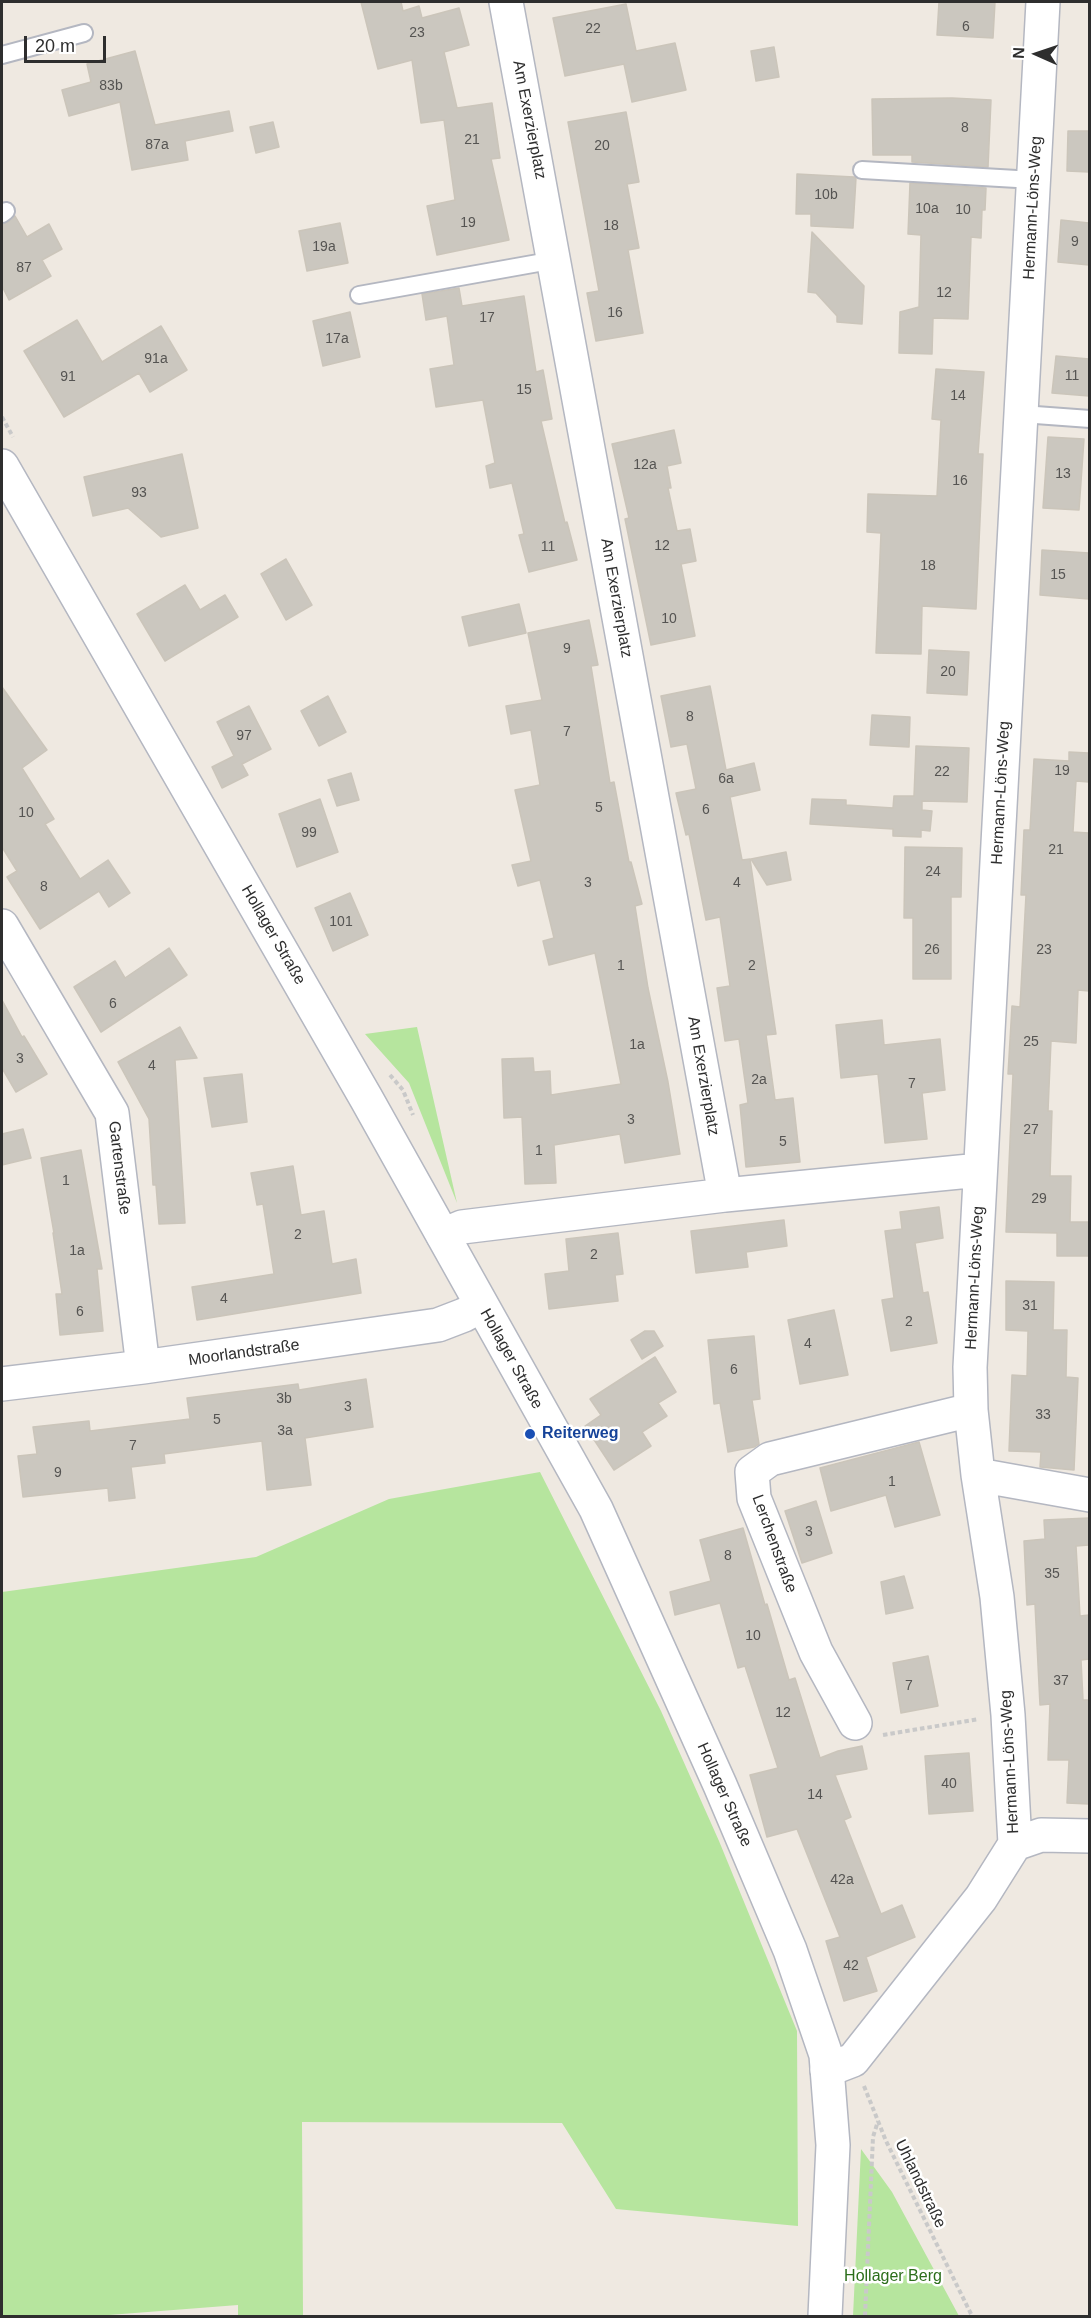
<!DOCTYPE html>
<meta charset="utf-8">
<style>
body{margin:0}
#map{position:relative;width:1091px;height:2318px;overflow:hidden;background:#efe9e1;font-family:Arial,sans-serif}
canvas{display:block}
.frame{position:absolute;inset:0;border:3px solid #2e2e2e;pointer-events:none}
.north{position:absolute;left:1007px;top:24px;width:60px;height:60px;-webkit-text-stroke:4px #fff;paint-order:stroke;rotate:273deg;font-size:16px;font-weight:700;line-height:24px;text-align:center;color:#2e2e2e}
.north::after{content:'';display:block;margin:auto;width:21px;height:27px;background:#2e2e2e;clip-path:polygon(50% 0,100% 100%,50% 72%,0 100%)}
.scale{position:absolute;left:24px;top:36px;width:82px;height:27px;box-sizing:border-box;border:3px solid #2e2e2e;border-top:0;padding-left:8px;font-size:18px;line-height:21px;white-space:nowrap;color:#2e2e2e;-webkit-text-stroke:4px #fff;paint-order:stroke}
</style>
<div id="map">
<canvas width="1091" height="2318"></canvas>
<div class="frame"></div>
<div class="north">N</div>
<div class="scale">20 m</div>
</div>
<script>
const ctx = document.querySelector('canvas').getContext('2d');
ctx.lineJoin = 'round';
function fillPath(path, color) {
  ctx.fillStyle = color;
  ctx.fill(path, 'evenodd');
}
function stroke(path, color, width, dash) {
  ctx.strokeStyle = color;
  ctx.lineWidth = width;
  ctx.lineCap = dash ? 'butt' : 'round';
  ctx.setLineDash(dash || []);
  ctx.stroke(path);
}
function drawText(font, color, halo, rows, align = 'center') {
  ctx.font = font + ' Arial,sans-serif';
  ctx.lineWidth = 5;
  ctx.setLineDash([]);
  ctx.textBaseline = 'middle';
  ctx.strokeStyle = halo;
  ctx.fillStyle = color;
  for (const [text, x, y, turn = 0] of rows) {
    ctx.save();
    ctx.translate(x, y);
    ctx.rotate((+turn || 0) * Math.PI / 180);
    ctx.textAlign = isNaN(turn) ? turn : align;
    if (halo) ctx.strokeText(text, 0, 0);
    ctx.fillText(text, 0, 0);
    ctx.restore();
  }
}
const green = new Path2D(`
 M417,1027L457,1203L409,1083L365,1034Z
 M540,1472L661,1711L719,1841L797,2031L798,2226L616,2209L562,2123L302,2122L303,2316H238V2305L96,2316H2V1592L256,1557L389,1499Z
 M861,2149L892,2192L959,2316H853Z`);
const building = new Path2D(`
 M361,2H401L403,11L419,6L422,18L459,8L469,45L444,52L457,108L492,103L500,158L491,159L509,240L437,255L427,206L455,200L444,120L421,123L412,60L378,69Z
 M939,2H995L993,38L937,35Z
 M626,4L636,51L675,43L686,90L632,102L624,64L565,76L553,18Z
 M774,47L779,77L756,81L751,51Z
 M135,51L155,125L229,111L233,131L185,141L188,160L132,170L120,102L69,116L62,90L91,82L87,64Z
 M952,98L991,100L988,167L912,162V155H873L872,99Z
 M626,112L639,182L627,184L639,248L628,250L643,333L596,341L587,293L599,291L568,122Z
 M273,122L279,147L256,153L250,127Z
 M1068,131H1089V172L1067,171Z
 M797,174L854,177L856,178L853,228L811,226V214H796Z
 M910,183L986,188L985,210H982L981,238L971,237L968,319L933,318L932,354L899,353L900,312L919,307L921,235L908,234Z
 M15,216L27,237L49,224L62,249L42,260L51,276L9,300L2,286V224L8,222Z
 M1061,220L1089,223V265L1058,262Z
 M340,223L348,263L307,271L299,231Z
 M812,232L864,286L862,324L837,322V316L816,293L808,292Z
 M459,288L462,306L524,296L536,372L543,370L552,419L541,421L565,523L567,522L577,560L529,572L519,535L524,534L512,483L490,488L486,466L495,463L483,400L436,407L430,369L454,365L447,316L426,320L422,294Z
 M350,312L360,357L323,366L313,321Z
 M77,320L102,362L161,326L187,370L150,392L139,373L64,417L24,351Z
 M1056,356L1089,359V396L1052,393Z
 M936,369L984,372L978,454H983L976,609L922,606L921,654L876,653L881,533L867,532L868,494L937,496L941,420L932,419Z
 M674,430L681,463L667,466L671,488H668L677,531L690,529L696,561L681,564L695,636L651,645L625,519L629,518L612,444Z
 M1048,437L1084,439L1079,510L1043,508Z
 M182,454L198,528L161,537L128,508L93,516L84,477Z
 M1042,550L1089,553V599L1040,595Z
 M286,559L312,605L286,620L261,574Z
 M185,585L200,610L225,595L238,617L165,661L137,614Z
 M519,604L526,633L469,646L462,617Z
 M589,620L598,665L591,666L610,783L614,782L629,862H631L642,904L635,906L648,988L668,1082L680,1154L625,1163L620,1134L554,1145L556,1183L525,1184L522,1117L504,1118L502,1059L533,1058L534,1072L550,1071L551,1095L621,1084L595,953L549,965L543,941L554,938L540,880L518,886L512,865L531,861L515,790L540,785L531,730L511,734L506,706L542,700L528,633Z
 M929,650L969,652L967,695L927,693Z
 M710,686L726,770L754,763L760,790L730,797L742,860L750,859L776,1034L766,1035L775,1100L793,1098L800,1162L746,1167L740,1105L748,1103L739,1039L725,1041L717,988L730,986L720,917L706,920L689,834L686,835L676,793L696,789L687,744L671,747L661,696Z
 M2,687L47,750L22,768L54,819L45,824L80,879L108,860L130,893L109,907L99,891L40,929L7,877L17,871L2,847Z
 M328,696L346,732L319,746L301,711Z
 M249,706L271,749L242,764L248,775L222,788L212,767L234,756L217,722Z
 M872,715L910,717L909,747L870,745Z
 M916,746L969,748L967,802L922,801V810L932,811L930,831L921,830V837L893,836V829L810,824L812,799L846,800V805L893,808L894,796H914Z
 M1069,752L1089,753V782L1076,781L1073,832L1089,833V991L1078,990L1076,1043L1051,1041L1048,1111H1052L1050,1176H1071L1070,1222H1089V1256H1057V1233L1006,1232L1013,1074H1008L1012,1006L1020,1007L1026,895H1021L1024,830H1030L1034,759L1069,761Z
 M351,773L359,800L337,806L328,780Z
 M320,799L338,852L297,867L279,814Z
 M905,847L962,848L961,897H951V979H913V918H904Z
 M786,852L791,880L767,885L751,859Z
 M350,893L368,935L333,951L315,908Z
 M169,948L187,975L101,1032L74,987L115,961L125,978Z
 M2,1000L22,1037L24,1036L47,1074L16,1092L2,1068Z
 M882,1020L884,1045L940,1039L945,1090L922,1093L927,1139L885,1143L878,1074L841,1078L836,1025Z
 M180,1027L197,1058L175,1060L185,1223L159,1224L156,1185H153L149,1119L118,1062Z
 M242,1074L247,1122L212,1127L204,1078Z
 M23,1129L31,1158L2,1165V1134Z
 M81,1150L102,1269H97L103,1331L60,1335L56,1294H62L53,1233H54L41,1158Z
 M293,1166L301,1215L324,1211L332,1264L356,1259L361,1293L197,1320L192,1287L274,1274L263,1204L257,1205L251,1173Z
 M939,1207L943,1238L915,1243L923,1293L928,1292L937,1343L891,1351L882,1300L894,1298L885,1231L902,1229L900,1212Z
 M784,1220L787,1246L746,1252L748,1267L696,1273L691,1231Z
 M618,1233L623,1274L615,1275L618,1301L549,1309L545,1274L569,1271L566,1239Z
 M1006,1281L1054,1282L1053,1330H1067L1066,1377L1078,1378L1074,1470L1040,1467L1041,1452L1009,1451L1012,1375L1027,1376L1028,1331L1006,1330Z
 M834,1310L848,1375L800,1384L788,1320Z
 M645,1331H654L663,1346L642,1359L631,1340Z
 M754,1336L760,1399L752,1400L759,1444L754,1447L728,1452L720,1403L714,1404L708,1340Z
 M655,1357L676,1392L658,1403L667,1416L642,1432L651,1446L614,1470L585,1426L601,1415L590,1399Z
 M366,1379L373,1427L305,1438L311,1485L267,1490L262,1441L164,1454L165,1463L131,1467L135,1498L109,1501L108,1488L23,1497L18,1456L37,1454L33,1427L89,1421L90,1431L190,1419L187,1398L298,1384L299,1390Z
 M919,1442L940,1515L895,1527L886,1495L831,1511L820,1468Z
 M816,1501L832,1553L802,1563L785,1511Z
 M1089,1518V1545L1076,1546L1080,1616L1089,1615V1659L1081,1660L1083,1700H1089V1804L1067,1803L1069,1760H1048L1050,1704L1040,1705L1035,1604L1027,1605L1024,1541L1045,1539L1044,1520Z
 M743,1528L765,1605L767,1604L789,1680L795,1678L820,1758L838,1751L862,1746L867,1769L835,1775L851,1817L844,1820L881,1914L902,1905L915,1937L866,1957L877,1991L844,2001L826,1941L840,1937L797,1829L767,1837L750,1775L778,1768L745,1666L738,1668L720,1603L675,1615L670,1592L711,1581L700,1540Z
 M904,1576L913,1608L886,1614L881,1582Z
 M928,1656L938,1706L901,1713L893,1663Z
 M969,1753L973,1811L929,1814L925,1756Z`);
const path = new Path2D(`
 M2,417L13,437
 M390,1075L403,1090L413,1115
 M883,1735L979,1719
 M864,2086L886,2141L972,2316
 M865,2316L873,2137L878,2121`);
const lane = new Path2D(`
 M2,55L84,33
 M862,170L1034,180
 M2,214L6,211
 M359,295L555,260
 M1022,414L1090,419`);
const street = new Path2D(`
 M506,2L725,1195
 M2,926L112,1113L143,1367
 M443,1235L462,1227L725,1195L980,1170
 M2,1384L143,1367L438,1325L464,1315L481,1306
 M978,1475L1090,1495
 M855,1723L816,1652L754,1498L752,1472L770,1459L971,1410
 M1015,1844L1041,1835L1090,1836
 M827,2070L853,2060L981,1898L1015,1844L1008,1715L997,1597L978,1475L971,1410L970,1367L1043,2`);
const secondary = new Path2D(`
 M2,466L366,1098L596,1509L720,1785L790,1950L826,2055L833,2145L825,2316`);
const markers = [
 [530,1434,6,"#1a4fb4"]
];
const numberNames = [
 ["6",966,27],
 ["22",593,29],
 ["23",417,33],
 ["83b",111,86],
 ["8",965,128],
 ["21",472,140],
 ["87a",157,145],
 ["20",602,146],
 ["10b",826,195],
 ["10a",927,209],
 ["10",963,210],
 ["19",468,223],
 ["18",611,226],
 ["9",1075,242],
 ["19a",324,247],
 ["87",24,268],
 ["12",944,293],
 ["16",615,313],
 ["17",487,318],
 ["17a",337,339],
 ["91a",156,359],
 ["11",1072,376],
 ["91",68,377],
 ["15",524,390],
 ["14",958,396],
 ["12a",645,465],
 ["13",1063,474],
 ["16",960,481],
 ["93",139,493],
 ["12",662,546],
 ["11",548,547],
 ["18",928,566],
 ["15",1058,575],
 ["10",669,619],
 ["9",567,649],
 ["20",948,672],
 ["8",690,717],
 ["7",567,732],
 ["97",244,736],
 ["19",1062,771],
 ["22",942,772],
 ["6a",726,779],
 ["5",599,808],
 ["6",706,810],
 ["10",26,813],
 ["99",309,833],
 ["21",1056,850],
 ["24",933,872],
 ["3",588,883],
 ["4",737,883],
 ["8",44,887],
 ["101",341,922],
 ["26",932,950],
 ["23",1044,950],
 ["1",621,966],
 ["2",752,966],
 ["6",113,1004],
 ["25",1031,1042],
 ["1a",637,1045],
 ["3",20,1059],
 ["4",152,1066],
 ["2a",759,1080],
 ["7",912,1084],
 ["3",631,1120],
 ["27",1031,1130],
 ["5",783,1142],
 ["1",539,1151],
 ["1",66,1181],
 ["29",1039,1199],
 ["2",298,1235],
 ["1a",77,1251],
 ["2",594,1255],
 ["4",224,1299],
 ["31",1030,1306],
 ["6",80,1312],
 ["2",909,1322],
 ["4",808,1344],
 ["6",734,1370],
 ["3b",284,1399],
 ["3",348,1407],
 ["33",1043,1415],
 ["5",217,1420],
 ["3a",285,1431],
 ["7",133,1446],
 ["9",58,1473],
 ["1",892,1482],
 ["3",809,1532],
 ["8",728,1556],
 ["35",1052,1574],
 ["10",753,1636],
 ["37",1061,1681],
 ["7",909,1686],
 ["12",783,1713],
 ["40",949,1784],
 ["14",815,1795],
 ["42a",842,1880],
 ["42",851,1966]
];
const streetNames = [
 ["Am Exerzierplatz",529,120,79],
 ["Hermann-Löns-Weg",1033,208,-87],
 ["Am Exerzierplatz",616,598,80],
 ["Hermann-Löns-Weg",1001,793,-87],
 ["Hollager Straße",273,935,60],
 ["Am Exerzierplatz",703,1076,80],
 ["Gartenstraße",119,1168,83],
 ["Hermann-Löns-Weg",975,1278,-87],
 ["Moorlandstraße",244,1353,-8],
 ["Hollager Straße",511,1359,61],
 ["Lerchenstraße",774,1544,70],
 ["Hermann-Löns-Weg",1010,1762,-93],
 ["Hollager Straße",724,1795,66],
 ["Uhlandstraße",920,2184,64]
];
const transitNames = [
 ["Reiterweg",542,1434]
];
const parkNames = [
 ["Hollager Berg",893,2277]
];
fillPath(green, '#b6e59e');
fillPath(building, '#cbc7bf');
stroke(building, '#cbc5ba', 1.5);
stroke(lane, '#b4b7c1', 20);
stroke(street, '#b4b7c1', 36);
stroke(secondary, '#b4b7c1', 36);
stroke(path, '#c9c9c9', 4, [4.5, 3]);
stroke(lane, '#fff', 16);
stroke(street, '#fff', 33);
stroke(secondary, '#fff', 33);
for (const [x, y, r, color] of markers) {
  const dot = new Path2D();
  dot.arc(x, y, r, 0, 2 * Math.PI);
  ctx.fillStyle = color;
  ctx.fill(dot);
  stroke(dot, '#fff', 2);
}
drawText('14px', '#555452', null, numberNames);
drawText('16px', '#2e2e2e', '#fff', streetNames);
drawText('bold 16px', '#164399', '#fff', transitNames, 'left');
drawText('16px', '#2c6e1b', '#fff', parkNames);
</script>
